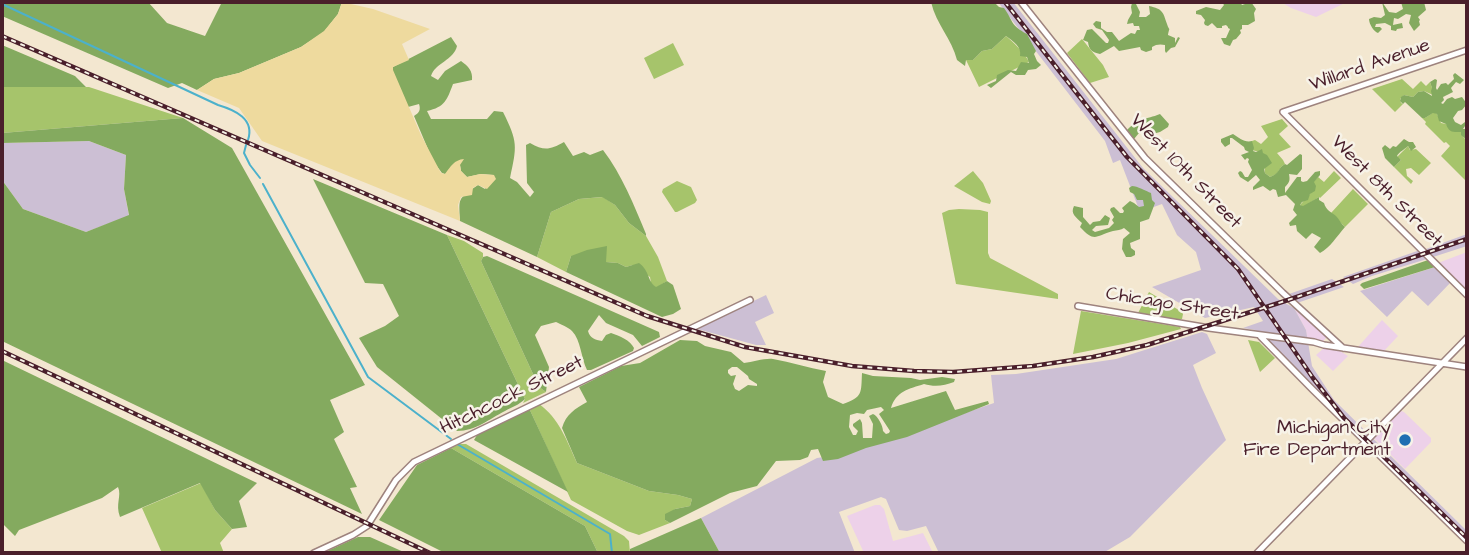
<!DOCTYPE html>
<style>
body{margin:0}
#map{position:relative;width:1469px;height:555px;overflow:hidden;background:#f3e7d0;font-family:"Architects Daughter",sans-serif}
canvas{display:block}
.frame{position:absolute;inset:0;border:4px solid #4a1f2b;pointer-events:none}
</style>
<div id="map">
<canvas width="1469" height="555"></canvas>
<div class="frame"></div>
</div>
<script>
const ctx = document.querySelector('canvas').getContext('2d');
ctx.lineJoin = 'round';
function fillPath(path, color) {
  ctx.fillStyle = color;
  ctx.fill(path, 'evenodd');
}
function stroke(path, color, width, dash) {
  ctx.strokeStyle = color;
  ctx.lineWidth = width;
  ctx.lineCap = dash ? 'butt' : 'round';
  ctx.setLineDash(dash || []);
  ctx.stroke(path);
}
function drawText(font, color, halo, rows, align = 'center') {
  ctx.font = font + ' "Architects Daughter",sans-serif';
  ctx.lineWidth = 5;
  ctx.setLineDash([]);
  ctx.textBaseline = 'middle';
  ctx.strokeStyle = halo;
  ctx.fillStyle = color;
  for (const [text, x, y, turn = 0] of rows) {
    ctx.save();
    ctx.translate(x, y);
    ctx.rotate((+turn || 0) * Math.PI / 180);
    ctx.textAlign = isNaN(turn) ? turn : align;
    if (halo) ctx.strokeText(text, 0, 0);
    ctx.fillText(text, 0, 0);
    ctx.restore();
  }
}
const built = new Path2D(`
 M1281,2H1347L1316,17L1291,8Z
 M1467,252V292L1438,263Z
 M1294,308L1327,337L1322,342L1307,340L1306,330Z
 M1382,320L1398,336L1384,351L1357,348Z
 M1324,348L1340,351L1348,356L1333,371L1316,355Z
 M1401,411L1404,412L1431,438V442L1405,469L1374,438Z
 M875,505H880L884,509L893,541L923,533L933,553H864L847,516Z`);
const industrial = new Path2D(`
 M998,2H1013L1143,168L1278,299L1294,308L1306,330L1312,366L1334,400L1467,531V540L1255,330L1243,328L1263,321L1254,307L1205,318L1152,287L1201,270L1196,252L1177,235L1162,204L1140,212L1120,160L1113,163L1105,141Z
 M89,141L126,155L124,189L129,216L86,232L23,209L2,180V143Z
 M1467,234V246L1433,257L1426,249Z
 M1420,250L1427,259L1372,276L1353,284L1343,277Z
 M1435,267L1451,282L1428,306L1412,291L1387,317L1360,291Z
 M1332,279L1344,287L1297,303L1289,294Z
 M766,295L774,313L755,322L766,345H756L697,329V328Z
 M1202,332L1207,334L1216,353L1193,365L1202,388L1226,440L1130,537L1103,553H939L926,526L907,531L899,530L886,499L881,497L839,512L855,553H720L701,518L817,458L845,454L994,403L991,375L1016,374L1116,359Z`);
const green = new Path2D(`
 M1006,36C1013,42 1025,53 1029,62L979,87L966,60H973L982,51L992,49Z
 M1082,39L1103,65L1109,77L1090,83L1067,53Z
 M673,43L684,65L654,79L644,58Z
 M1402,79L1413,89L1421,81L1426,86L1430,82L1432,88L1433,95L1424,91L1418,92L1413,97L1404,95L1400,99L1401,103L1403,104L1395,112L1372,89Z
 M2,87H89L183,118L2,133Z
 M1434,112L1437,114L1441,123L1446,124L1457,132H1461L1464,138L1467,140V182L1441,156L1450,146L1446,142L1444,143L1425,124L1426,122L1422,118H1425Z
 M1282,119L1288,126L1279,134L1291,147L1277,153L1283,160L1285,164C1277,169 1281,173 1270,177L1265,173L1263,153L1252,150V141L1255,140L1261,144L1268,137L1261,126Z
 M1408,146L1410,150L1416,149L1431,163L1419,175L1411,168L1406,169L1407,176L1413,181L1411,184L1394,167L1401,160L1397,157Z
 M973,171L983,183L991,201L990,204L982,202L954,186Z
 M1334,171L1341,178L1320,198L1319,197L1303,207L1300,205L1310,194L1313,182L1318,177L1324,182Z
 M677,181L691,187L697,200L695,203L677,212H675L662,192L663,189Z
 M1353,189L1368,204L1345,227L1331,213Z
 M603,197L615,205L629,223L646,236L658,257L667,281L656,288L651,283L650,277L633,265L626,267L618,263L606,262V255L571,256L566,272L537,257L551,212L579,199Z
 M959,209L980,210L988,212V253L990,258L1058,294V299L956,284L942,213L949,210Z
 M447,235L464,241L483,253V257L481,261L539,387L546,392L523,403L525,399Z
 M1149,292L1182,312L1183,314L1182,319L1177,320L1138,313Z
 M1081,311L1180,327L1181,329L1128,343L1073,354Z
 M1248,340L1259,342L1275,358L1260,372Z
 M539,404C559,418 567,441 577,463L649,491L678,495L692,499L690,506L675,509L665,520L670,523L639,535L627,531L571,500L529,408Z
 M460,444H466L624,536L629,541L630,553H598L585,526L451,448Z
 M201,483L215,510L232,529L220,543L224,553H162L142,508Z`);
const forest = new Path2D(`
 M2,2H148L167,23L205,36L222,2H342L338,14L324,32L301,47L239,73L214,79L197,90L182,83L168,88L2,16Z
 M931,2H994L999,7L1004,8C1014,22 1010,25 1027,34L1036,51L1034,54L1037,61L1041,65L1036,69L1028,70L1025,75H1016L1011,72L991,88L987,85L996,81L997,75L1008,70L1016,71L1021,62L1029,63L1027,57L1020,56C1022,47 1013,41 1006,36L992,49L982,51L973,60H966L965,66L957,60C952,39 936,24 931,2Z
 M1222,2H1240L1242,5L1251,2L1256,9L1254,13L1255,21L1248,25H1242V29L1240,30L1241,33L1236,39L1233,40L1230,46L1224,44L1221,38H1226L1230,29L1228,28V27L1226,25L1222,26V28H1217L1212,23L1208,26L1205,25L1204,23L1205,20L1201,15L1196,14V11L1206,7L1220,10L1224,5Z
 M1382,2L1389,12L1396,13L1403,9L1401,2H1424L1426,10L1418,17L1420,20L1419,21L1420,25L1414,31L1409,23L1411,15L1406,14L1398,19L1394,18L1393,25L1402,23L1403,28L1397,29L1396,31L1391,30V26L1385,23L1376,24L1375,27H1380L1382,29L1378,33C1374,32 1369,24 1369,19L1374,17L1381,18L1385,15Z
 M1132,3L1136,4L1140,12L1139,17H1146L1150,14L1149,6C1163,9 1163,12 1167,24C1170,33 1170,25 1168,35L1175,38V43L1178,37L1180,38L1175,47L1171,48L1166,53L1165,51V45C1161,44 1156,44 1152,47V50L1146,52L1141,50L1140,47L1119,51L1114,46L1100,54C1092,52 1089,50 1088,42L1083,40L1087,30L1092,29L1106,43H1108L1109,40L1102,30L1096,28L1093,24L1096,21L1101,22V28L1107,32H1112L1119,41L1131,33L1135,34L1137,30H1140L1139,26H1134L1133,23L1127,24L1128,20L1132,13L1131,7Z
 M451,37L457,46C454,60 435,63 431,76L438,80L445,71L461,61C468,66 473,71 472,80L453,84C447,100 445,107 427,111L431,119H487L494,111L503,112C518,142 517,146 510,178L517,182L530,197L534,192L527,183L526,145L530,143C544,151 550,150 564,142L573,156L584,152L590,155L603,150C622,175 634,205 646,234V236L629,223L615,205L602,197L579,199L551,212L537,257L460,221C459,197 457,200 478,185L485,189L494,175L481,174L467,177L461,171L460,165L445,174L442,173L433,161L414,116C419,113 421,110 419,104L408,107L392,70L393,67Z
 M2,45L75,76L86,87H2Z
 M1455,73L1464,80L1460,84L1456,82L1451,88L1453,92L1443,97L1444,100L1441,103L1443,104L1447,99L1452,97L1455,99L1462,97L1467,104L1462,110L1458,111L1453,118L1455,122L1461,125L1465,122L1467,123L1463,129H1467V140L1461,135V132C1453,132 1449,133 1446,124L1439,121L1437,114L1433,113L1425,118H1422L1405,102L1403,104L1400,101L1401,97L1404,95L1413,97L1418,92L1424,91L1432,96L1431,91L1432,88L1430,82L1435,79L1437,80L1436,88L1437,90L1441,84L1446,83L1448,85L1454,79L1453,75Z
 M1160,114L1169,124L1168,127L1160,132L1145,136L1142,133H1139L1134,139L1127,130C1140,117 1145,120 1160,114Z
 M183,118L232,148L365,385L330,400L344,432L334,439L357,487L350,488L362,514L2,341V180L23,209L86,232L129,215L124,189L126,155L89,141L2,143V133Z
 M1233,134C1239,138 1245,143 1252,141L1254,148L1253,151L1256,152L1262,149L1263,153L1267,155L1272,163L1264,169L1265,173L1270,177C1280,173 1277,169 1285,164L1287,165L1300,154L1302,155V169L1297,175L1289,174C1290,180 1290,182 1285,187V193L1297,177H1301V181L1303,182L1307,181L1315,172L1320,171V175L1314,182L1316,186L1315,191L1310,194L1308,200L1302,202L1300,205L1303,206L1319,197V200L1324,203C1326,210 1331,212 1336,216C1339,219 1341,224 1345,227C1337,236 1330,248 1320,253L1314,247L1321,238L1312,233L1306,239L1297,231L1296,225L1290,226L1289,223L1297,215L1293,210L1295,204L1286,195L1278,197L1276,190L1273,189L1270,191L1263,186L1253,190V187L1260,180L1256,175L1248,182L1240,177L1238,173L1240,171L1242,172L1245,177H1248L1252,170L1248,162L1249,159L1247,158L1245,160L1241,155L1249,152L1245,150L1244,147L1232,138H1230V144L1225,147L1221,142V139Z
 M1404,139L1409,142H1413L1416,147L1411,151L1408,146C1405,149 1399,152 1397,156L1401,160L1394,167L1385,158L1382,148L1385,145L1390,149L1393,146L1396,147Z
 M313,179L447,235L525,399C519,405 512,407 505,411C489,419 476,431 457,431L377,367L359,338L385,326L399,316L383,284L365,283Z
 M1132,186C1137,186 1146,191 1151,193L1152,200L1155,203L1149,219L1140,222V239L1130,243L1131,248L1135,251V255L1131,257H1126L1122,249L1123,239L1130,233L1124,228C1121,230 1117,230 1113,231C1095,236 1095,243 1080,227L1082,223C1076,217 1070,214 1074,206L1083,208V217L1090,225L1093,222L1100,221L1105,215L1110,218L1108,225L1096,226L1092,230L1095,232L1109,228L1114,223L1112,220L1114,217L1110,210L1111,208L1114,207L1120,213H1123L1124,211L1122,208L1130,201L1134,203L1139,207L1144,206L1143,200H1137L1134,194L1130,192L1129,188Z
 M607,246L606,262L618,263L626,267L639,263C650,271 647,281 656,287L667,281L673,285L681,309L673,314L662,317L566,272L571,256L587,250Z
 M487,256L659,332L660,337L642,346L633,335L606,323L599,315L588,331C590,338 595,340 602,341L606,335L611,333C620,336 630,340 634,348L633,351L591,370H587C581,358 581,340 572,331C568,327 560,324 556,322L541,326L535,335L549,367L546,392L539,387L481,261L483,257Z
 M1428,260L1435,267L1364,289L1360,285L1362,283Z
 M680,340L697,341L705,346L731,352L744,363C753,362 765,358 773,359C791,362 808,368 826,371L823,382L828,397L843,404C863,397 861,393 862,373L873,376L911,378L920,380L942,377L955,379L954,382C944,386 934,387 924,384C909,389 896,391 891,408L946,391L955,410L988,401L989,404L907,437L866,448L838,459L823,461L818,449L811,450L808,457L800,460L776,461L757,486L730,493L670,523L665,520V514L675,509L690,506L692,499L678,495L649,491L577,463L562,428C566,414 575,409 587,402L579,387L621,366L640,363ZM732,367H737L748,376L749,379L757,384V386L748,385L739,391L735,389L733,384L736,375L731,376L728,373V370ZM881,407L884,410L879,414L890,431L889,433L886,434L883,431C883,426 878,416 873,414L869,416L873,424L872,438H863L862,423L860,419L853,424V426L858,431L856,435H853L849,427L850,415L857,413L864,414L867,410Z
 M2,360L257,483L239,501L247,527L232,529L215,510L200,483L120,517C115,504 122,496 118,487L102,498L19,530L15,536L2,523Z
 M529,408L568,492L474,440L477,435Z
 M451,448L585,526L598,553H445L379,520L417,465Z
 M701,518L720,553H630V549Z
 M358,537H370L406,553L336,552L323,553Z`);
const sand = new Path2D(`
 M342,2L373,9L430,29L402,44L409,60L393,67V70L421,135L441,173L445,174C451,166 454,160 464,159L460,165L461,171L467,177L480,174L494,175L496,179L487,189L478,185L473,188L472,195L461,197L458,205L460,221L262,141L239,108L197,90L214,79L239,73L301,47L324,31L338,14Z`);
const stream = new Path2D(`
 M2,4L218,105C235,110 255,119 248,140
 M246,145L244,153L250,165L260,178
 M263,184L368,377L451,439
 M457,444L610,534L612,553`);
const secondary = new Path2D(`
 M1021,2L1145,158L1283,293L1343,348
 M1467,50L1283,112L1467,295
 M1078,306L1209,328L1314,342L1324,345L1467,367
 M1260,336L1313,390L1467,541
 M314,553L353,535L367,526L396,480L414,462L750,300
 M1257,553L1467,338`);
const rail = new Path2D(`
 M1005,2L1127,157L1238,269L1313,378L1344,418L1467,538
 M2,36L647,316L745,347L852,366L914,371L953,372L1033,366L1093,357L1147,345L1285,301L1467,239
 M2,351L430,553`);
const markers = [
 [1405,440,7,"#1f6fb2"]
];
const streetNames = [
 ["Willard Avenue",1370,66,-19],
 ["West 10th Street",1185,172,46],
 ["West 8th Street",1386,192,45],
 ["Chicago Street",1172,305,9],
 ["Hitchcock Street",512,396,-26]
];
const poiNames = [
 ["Michigan City",1391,429],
 ["Fire Department",1391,451]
];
fillPath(built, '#edd1e9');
fillPath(industrial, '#ccbfd4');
fillPath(green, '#a6c46b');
fillPath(forest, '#84aa5f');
fillPath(sand, '#eeda9e');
stroke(stream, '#4cb1cb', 2);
stroke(secondary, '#9e837e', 8);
stroke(secondary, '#fff', 5);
stroke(rail, '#4a1f2b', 4.5);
stroke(rail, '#f7f3e8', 2, [5]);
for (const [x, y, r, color] of markers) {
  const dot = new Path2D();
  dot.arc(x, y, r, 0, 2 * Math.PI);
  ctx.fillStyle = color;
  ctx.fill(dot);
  stroke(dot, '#f7f3e8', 2.5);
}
drawText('19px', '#4a1f2b', '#f7f3e8', streetNames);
drawText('19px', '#4a1f2b', '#f7f3e8', poiNames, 'right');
</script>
